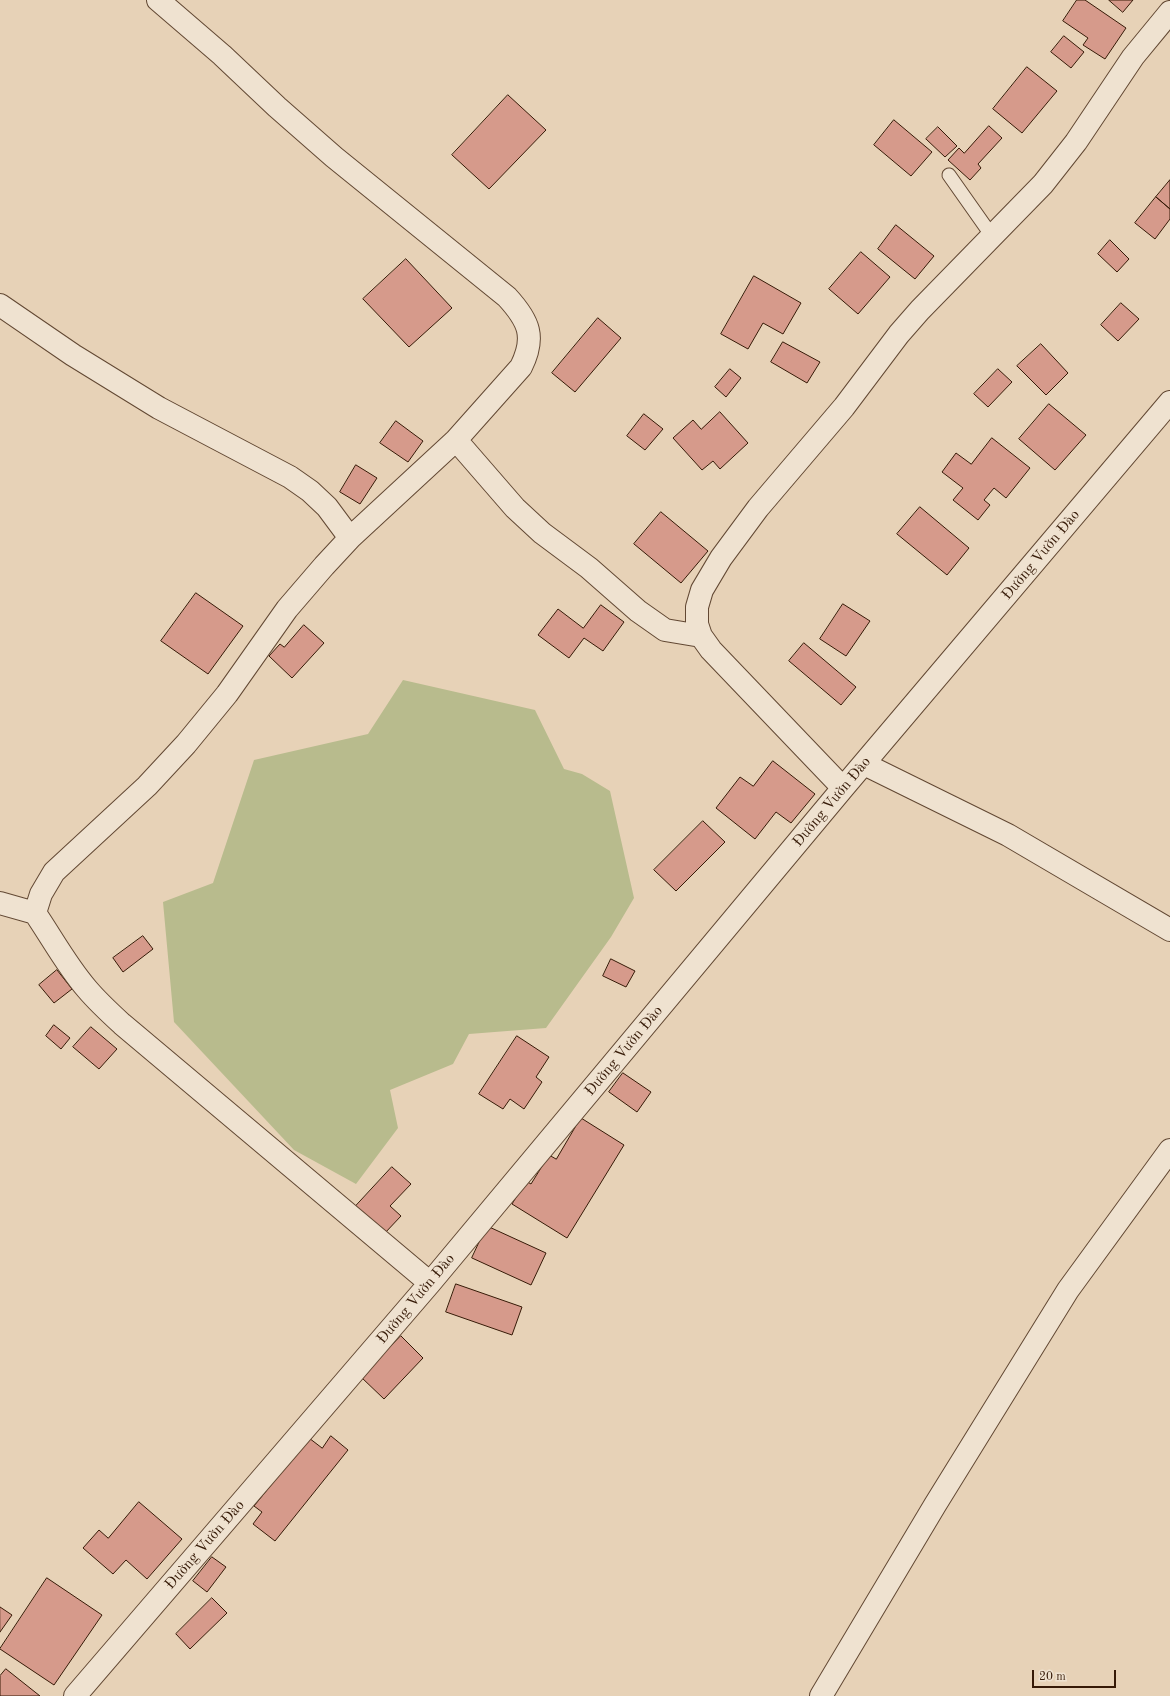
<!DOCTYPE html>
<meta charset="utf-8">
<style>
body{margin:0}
#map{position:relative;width:1170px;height:1696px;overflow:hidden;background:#e7d2b7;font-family:"Old Standard TT",serif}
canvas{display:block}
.scale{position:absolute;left:1032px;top:1670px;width:84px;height:18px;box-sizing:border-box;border:2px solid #361a07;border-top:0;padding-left:5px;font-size:12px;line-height:14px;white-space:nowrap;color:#361a07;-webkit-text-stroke:3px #efe2d0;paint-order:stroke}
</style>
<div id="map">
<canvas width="1170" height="1696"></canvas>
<div class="scale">20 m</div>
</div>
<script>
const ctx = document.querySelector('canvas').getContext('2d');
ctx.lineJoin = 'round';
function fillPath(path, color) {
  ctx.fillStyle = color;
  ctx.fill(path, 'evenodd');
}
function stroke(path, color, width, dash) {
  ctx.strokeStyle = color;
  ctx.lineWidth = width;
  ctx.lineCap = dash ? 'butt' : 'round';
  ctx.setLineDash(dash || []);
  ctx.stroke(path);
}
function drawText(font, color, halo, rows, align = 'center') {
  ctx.font = font + ' "Old Standard TT",serif';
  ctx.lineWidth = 3.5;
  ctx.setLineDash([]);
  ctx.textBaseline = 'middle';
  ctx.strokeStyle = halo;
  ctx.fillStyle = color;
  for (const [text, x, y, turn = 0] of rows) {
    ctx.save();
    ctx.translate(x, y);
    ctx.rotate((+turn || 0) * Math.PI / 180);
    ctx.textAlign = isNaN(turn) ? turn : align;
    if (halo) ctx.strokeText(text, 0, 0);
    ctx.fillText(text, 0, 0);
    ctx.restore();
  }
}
const green = new Path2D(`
 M403,680L535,710L564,769L582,774L610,791L634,898L611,937L546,1028L469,1034L453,1064L390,1090L398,1128L356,1184L294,1150L174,1022L163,902L213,883L254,760L368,734Z`);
const building = new Path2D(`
 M1077,0H1085L1126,28L1105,59L1083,45L1088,38L1063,21Z
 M1109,0H1133L1123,12Z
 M1064,36L1084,52L1071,68L1051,52Z
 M1027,67L1057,91L1022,133L993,109Z
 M508,95L546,130L489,189L452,155Z
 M894,120L932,152L911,176L874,145Z
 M989,126L1002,138L978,164L981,168L970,180L948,160L959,148L964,153Z
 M938,127L957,146L945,157L926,139Z
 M1170,180V209L1156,197Z
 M1156,197L1170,209V219L1155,239L1135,223Z
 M896,225L934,256L915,279L878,249Z
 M1110,240L1129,259L1117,272L1098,254Z
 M861,252L890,277L858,314L829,289Z
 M406,259L452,308L409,347L363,299Z
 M754,276L801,303L783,334L763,323L748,349L721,334Z
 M1121,303L1139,319L1118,341L1101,325Z
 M598,318L621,338L575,392L552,373Z
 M783,342L820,362L807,383L771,362Z
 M1041,344L1068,373L1046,395L1017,366Z
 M730,369L741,378L726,397L715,387Z
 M998,369L1012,382L988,407L974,394Z
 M1049,404L1086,435L1055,470L1019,439Z
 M720,412L748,443L720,469L713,461L702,470L673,438L693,420L701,429Z
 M644,414L663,429L645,450L627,436Z
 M396,421L423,441L408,462L380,443Z
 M992,438L1030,468L1006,498L994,488L984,500L990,505L978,520L953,500L963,488L942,472L956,453L971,464Z
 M356,465L377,478L360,504L340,492Z
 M920,507L969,548L947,575L897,534Z
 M661,512L708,551L681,583L634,544Z
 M196,593L243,626L208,674L161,641Z
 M843,604L870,621L846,656L820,639Z
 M601,605L624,622L603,651L584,638L569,658L538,635L558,609L583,628Z
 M304,625L324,643L292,678L269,656L280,644L284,647Z
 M804,643L856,687L841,705L789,661Z
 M773,761L815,794L791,823L776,812L755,839L716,808L740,777L753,786Z
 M703,821L725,842L676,891L654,870Z
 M143,936L153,949L123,972L113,958Z
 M611,959L635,971L626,987L603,976Z
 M57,970L72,989L54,1003L39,985Z
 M54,1025L70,1038L61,1049L46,1036Z
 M91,1027L117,1049L99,1069L73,1047Z
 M517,1036L549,1057L536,1077L542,1082L524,1109L510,1099L503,1109L479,1094Z
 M623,1073L651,1092L637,1112L609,1092Z
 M581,1118L624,1145L567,1238L512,1204L526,1181L531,1184L549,1155L556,1159Z
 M392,1167L411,1184L390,1206L401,1216L384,1234L355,1207Z
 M487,1226L546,1253L531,1285L472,1258Z
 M456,1284L522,1307L512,1335L446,1312Z
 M401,1336L423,1358L384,1399L361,1377Z
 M331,1436L348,1450L275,1541L253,1524L262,1512L254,1506L309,1438L322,1448Z
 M139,1502L182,1539L147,1579L126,1560L113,1574L83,1548L99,1530L108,1538Z
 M212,1557L226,1567L207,1592L193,1581Z
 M47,1578L102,1615L54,1685L0,1649Z
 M212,1598L227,1613L190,1649L176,1634Z
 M0,1607L12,1615L0,1632Z
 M6,1669L40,1696H0V1676Z`);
const service = new Path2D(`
 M949,175L992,236`);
const minor = new Path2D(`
 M0,305L73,355L159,408L290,477L310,491L327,507L350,538
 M456,440L515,508L542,533L589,568L638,611L665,630L701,636
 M864,764L1008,835L1170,930
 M843,788L711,650L701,636L697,624V607L702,590L721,558L758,508L844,407L899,334L920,310L1043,184L1076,142L1133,57L1170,12
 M0,903L35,913C52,938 67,966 87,989C98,1002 110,1013 122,1024L430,1283
 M35,913L41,894L54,872L147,786L186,744L227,694L287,609L324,566L350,538L456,440L521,367C536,337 529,321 507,297L334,157L277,107L222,55L158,0
 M75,1696L430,1283L843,788L1170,402
 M821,1696L935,1505L1068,1290L1170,1150`);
const streetNames = [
 ["Đường Vườn Đào",1041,555,-50],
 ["Đường Vườn Đào",832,802,-50],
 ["Đường Vườn Đào",624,1051,-50],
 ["Đường Vườn Đào",416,1299,-50],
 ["Đường Vườn Đào",205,1545,-49]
];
fillPath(green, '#b8bb8d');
fillPath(building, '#d69a8b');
stroke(building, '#361a07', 1);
stroke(service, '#624833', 15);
stroke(minor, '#624833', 24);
stroke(service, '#efe2d0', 13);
stroke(minor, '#efe2d0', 22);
drawText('15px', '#361a07', '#efe2d0', streetNames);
</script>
